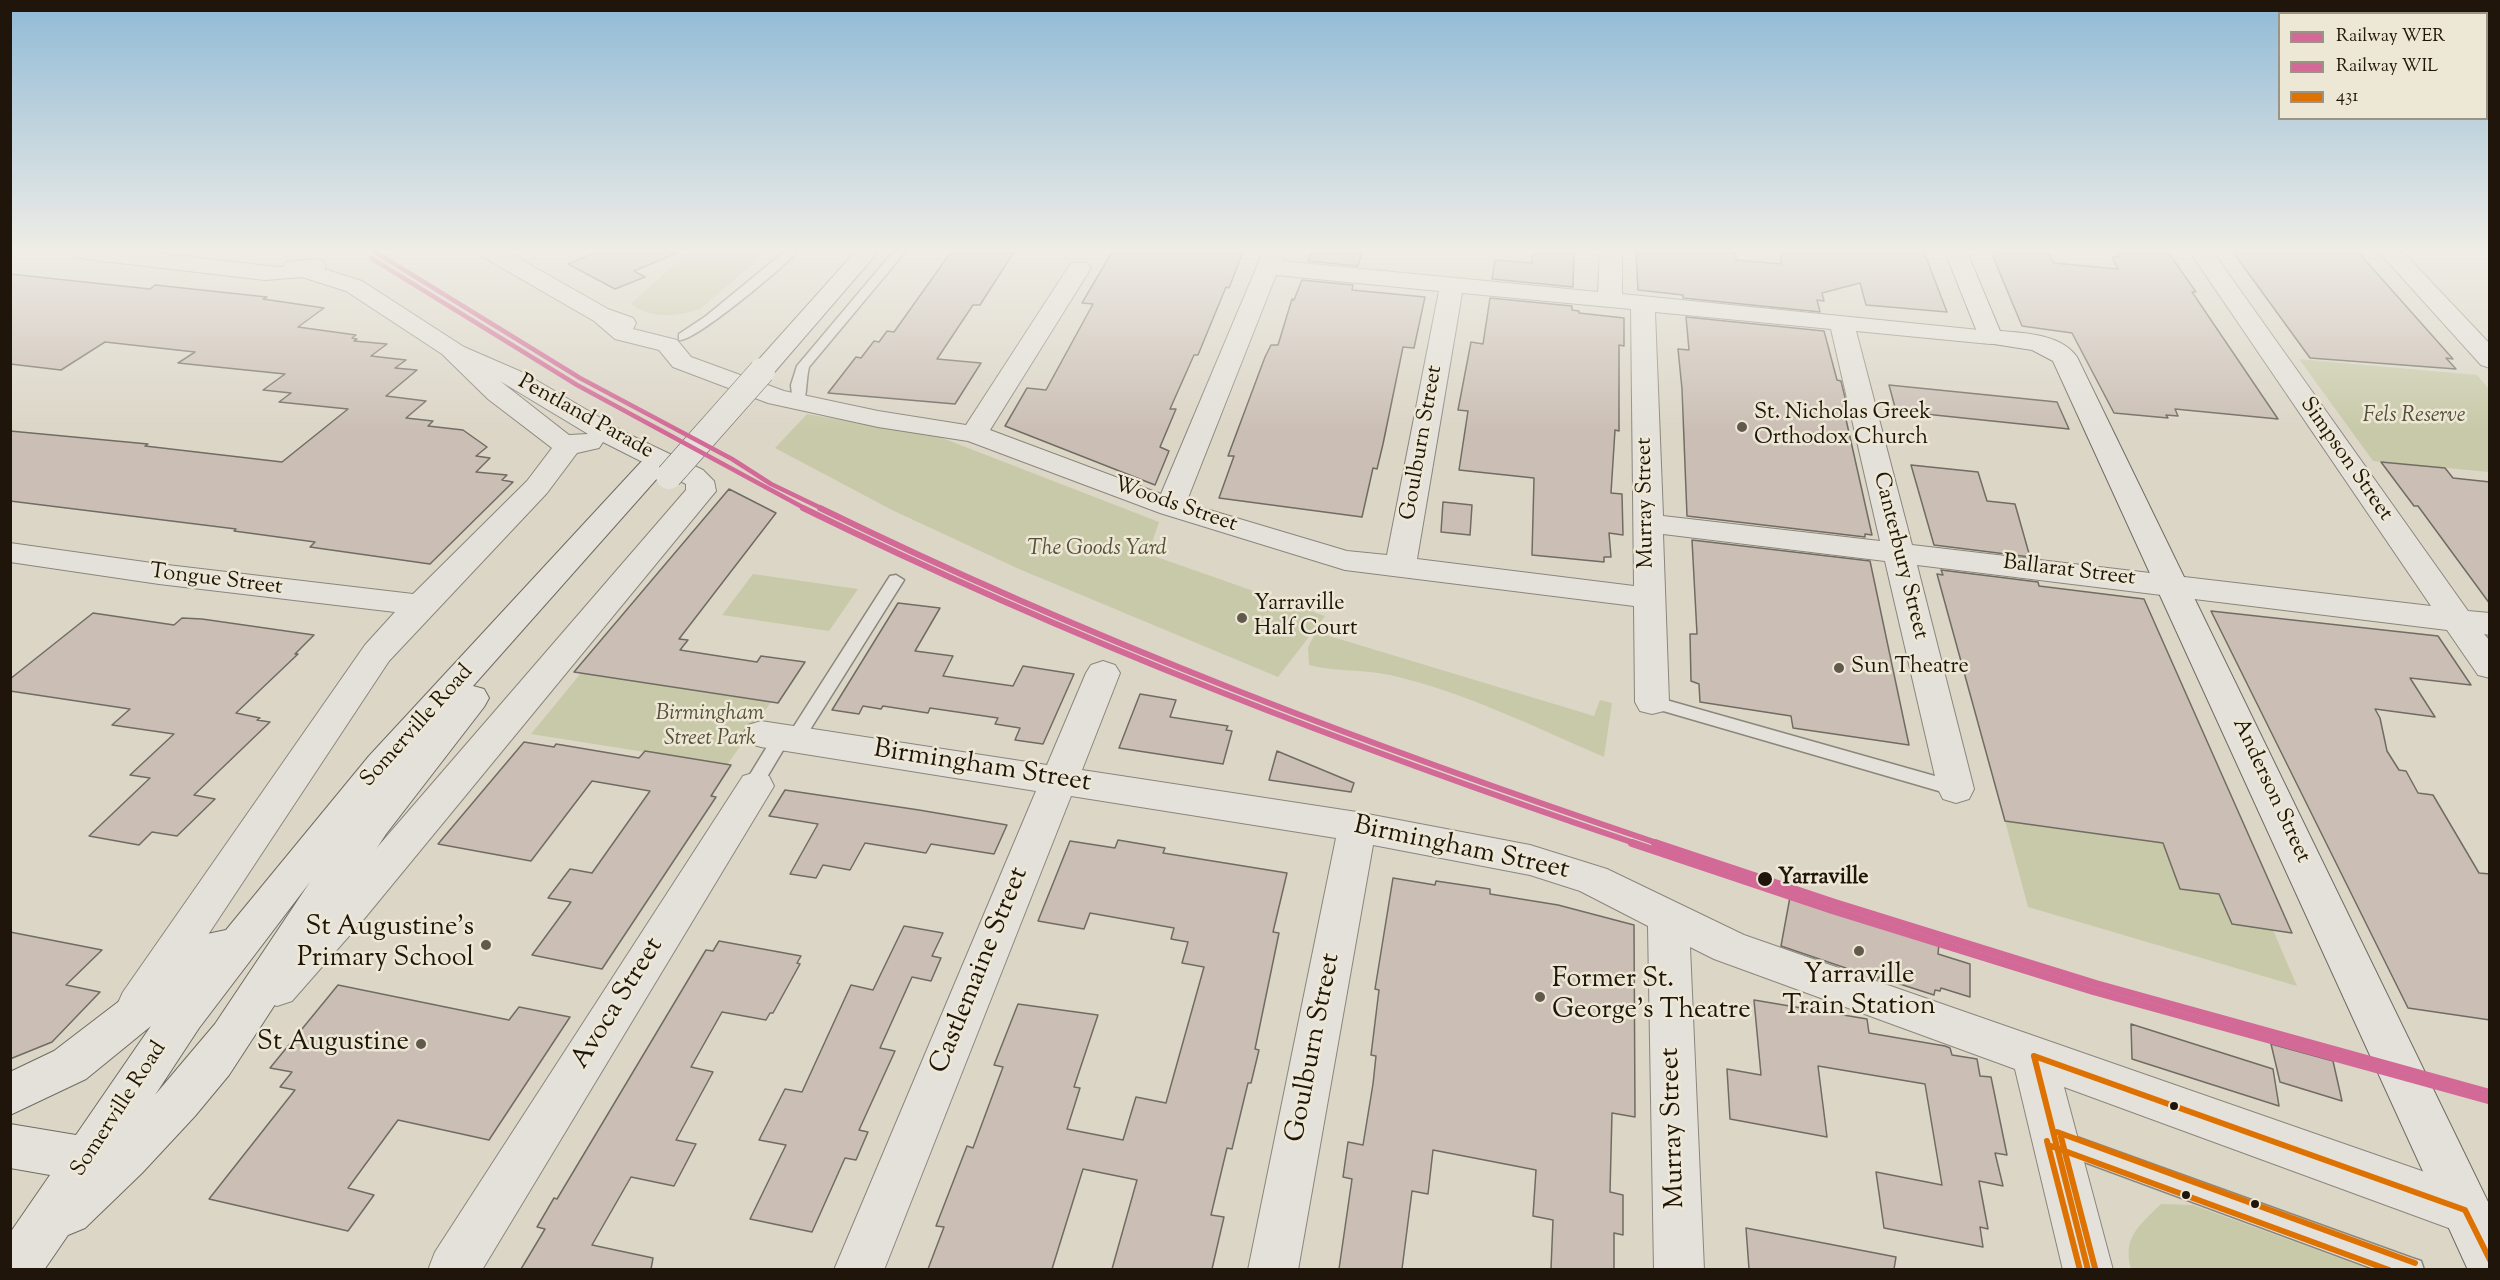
<!DOCTYPE html>
<style>
body{margin:0}
#map{position:relative;width:2500px;height:1280px;overflow:hidden;background:#dcd6c7;font-family:"Sorts Mill Goudy",serif}
canvas{display:block}
.frame{position:absolute;inset:0;border:12px solid #1f150a;pointer-events:none}
.legend{position:absolute;left:2278px;top:12px;width:210px;height:108px;box-sizing:border-box;background:#ede7d5;border:2px solid #9b9384;margin:0;padding:8px 10px;list-style:none;font-size:18px;color:#1f150a}
.legend li{display:flex;align-items:center;gap:12px;height:30px}
.legend b{width:30px;border:2px solid #9b9384}
</style>
<div id="map">
<canvas width="2500" height="1280"></canvas>
<div class="frame"></div>
<ul class="legend">
<li><b style="height:8px;background:#d26996"></b>Railway WER</li>
<li><b style="height:8px;background:#d26996"></b>Railway WIL</li>
<li><b style="height:8px;background:#dd7202"></b>431</li>
</ul>
</div>
<script>
const ctx = document.querySelector('canvas').getContext('2d');
ctx.lineJoin = 'round';
function fillPath(path, color) {
  ctx.fillStyle = color;
  ctx.fill(path, 'evenodd');
}
function stroke(path, color, width, dash) {
  ctx.strokeStyle = color;
  ctx.lineWidth = width;
  ctx.lineCap = dash ? 'butt' : 'round';
  ctx.setLineDash(dash || []);
  ctx.stroke(path);
}
function drawText(font, color, halo, rows, align = 'center') {
  ctx.font = font + ' "Sorts Mill Goudy",serif';
  ctx.lineWidth = 5;
  ctx.setLineDash([]);
  ctx.textBaseline = 'middle';
  ctx.strokeStyle = halo;
  ctx.fillStyle = color;
  for (const [text, x, y, turn = 0] of rows) {
    ctx.save();
    ctx.translate(x, y);
    ctx.rotate((+turn || 0) * Math.PI / 180);
    ctx.textAlign = isNaN(turn) ? turn : align;
    if (halo) ctx.strokeText(text, 0, 0);
    ctx.fillText(text, 0, 0);
    ctx.restore();
  }
}
const green = new Path2D(`
 M687,252H767L700,309C677,317 650,319 631,304Z
 M2299,359L2477,375L2489,389V472L2373,461Z
 M807,414L937,436L1159,522L1148,554L1325,616L1278,677L1019,569L892,510L775,448Z
 M753,574L858,589L829,631L722,615Z
 M1316,632L1594,716L1600,700L1612,703L1604,757C1534,727 1465,692 1390,675C1363,669 1336,672 1309,665L1308,647Z
 M581,673L771,702L727,765L531,734Z
 M2005,821L2163,843L2180,889L2219,894L2232,924L2273,930L2297,986L2028,907Z
 M2161,1204L2193,1205L2369,1269H2131C2122,1237 2140,1225 2161,1204Z`);
const building = new Path2D(`
 M597,252H677V253L634,271L645,277L615,289L568,264Z
 M951,252H1014L980,305H973L937,359L981,363L955,404L828,393L856,357L861,358L874,341L879,342L887,331L894,332Z
 M1112,252H1243L1229,288L1226,287L1198,355H1194L1170,409H1176L1160,447L1169,451L1155,485L1005,426L1027,388L1046,390L1093,304L1082,303Z
 M1312,252H1362L1358,266L1308,261Z
 M1533,252H1574L1573,287L1492,279L1495,260L1532,263Z
 M1636,252H1735L1736,260L1781,264V252H1924L1947,312L1866,305L1860,283L1822,293L1824,301L1817,300L1820,312L1683,298V295L1638,290Z
 M1991,252H2048L2054,263L2118,269L2112,257H2120L2117,252H2168L2196,292H2192L2278,419L2175,409L2178,416L2166,415L2168,418L2114,413L2072,333L2022,326Z
 M2233,252H2358L2453,359L2446,358L2456,369L2310,358Z
 M10,274L150,289L155,285L267,297L263,299L324,308L298,327L356,335L352,338L357,339L354,341L387,344L371,356L406,360L395,368L417,370L386,396L426,401L406,418L433,421L428,426L463,430L487,447L476,456L490,458L476,472L507,475L502,480L513,482L430,564L310,547L315,542L234,531L236,529L10,501V431L148,444L145,446L282,462L348,409L279,402L291,393L263,390L285,374L178,363L195,352L105,342L61,370L10,364Z
 M1302,280L1353,285L1352,290L1425,297L1414,348L1403,347L1383,444L1377,469L1373,468L1362,517L1219,498L1234,456H1228L1265,357L1271,345H1278L1292,299L1294,300Z
 M1490,298L1572,306V310L1579,311V313L1624,318V346L1619,345V431L1615,430L1611,493L1622,494L1623,535L1609,533L1611,557H1604V562L1532,555L1534,478L1459,470L1468,411L1458,410L1471,342L1483,344Z
 M1686,317L1824,331L1837,380L1841,381L1847,406H1843L1872,535L1865,534V537L1687,516L1682,389L1678,349L1689,350Z
 M1889,385L2057,402L2069,429L1896,411Z
 M2381,462L2445,468L2453,478L2490,482V604L2418,506H2414Z
 M1911,465L1978,472L1987,501L2015,504L2030,557L1934,545Z
 M729,489L776,513L679,639L688,640L680,650L757,662L761,656L805,662L778,703L574,672Z
 M1443,502L1472,505L1470,535L1441,532Z
 M1692,540L1870,561L1909,745L1793,728L1791,716L1700,702L1699,684L1691,681L1690,634H1697Z
 M1941,570L2038,582L2039,586L2144,599L2292,933L2232,924L2219,894L2180,889L2163,843L2005,821L1937,574L1943,575Z
 M898,603L940,608L915,651L953,656L943,676L1013,686L1023,666L1074,674L1043,744L1015,740L1020,728L995,724L998,718L930,708L928,713L883,706L881,709L863,706L859,714L832,710Z
 M2211,611L2438,636L2471,685L2410,678L2435,717L2375,709L2380,718L2387,751L2399,770L2406,771L2418,793L2433,795L2479,873L2490,874V1020L2408,1008Z
 M93,613L174,625L182,618L202,619L314,635L295,654H298L236,713L260,718L257,720L270,722L194,795L215,799L177,836L152,832L139,845L89,836L150,778L130,775L174,734L112,725L130,709L10,691V679Z
 M1140,694L1176,700L1170,717L1228,726L1226,730L1232,731L1223,764L1119,748Z
 M524,742L554,747L556,744L639,758L645,751L731,765L711,796L716,797L602,969L532,955L571,902L548,898L570,869L592,873L650,791L592,781L531,861L438,844Z
 M1277,751L1354,783L1351,792L1269,780Z
 M785,790L919,810L1007,825L994,854L931,844L926,853L865,843L850,870L823,865L816,878L790,874L818,824L769,816Z
 M1118,840L1165,848L1163,853L1287,873L1273,932L1279,933L1255,1049L1259,1050L1251,1083H1248L1232,1149L1227,1148L1211,1215L1224,1217L1212,1269H1112L1137,1180L1083,1169L1052,1269H928L944,1227L936,1226L967,1146L973,1148L1003,1067L994,1065L1018,1004L1098,1015L1074,1087L1080,1088L1067,1129L1123,1140L1136,1097L1166,1103L1204,967L1182,963L1188,942L1171,939L1174,928L1090,913L1084,929L1038,921L1070,841L1115,848Z
 M1393,878L1435,885L1436,881L1490,889V894L1558,905L1634,925L1635,1117L1612,1113L1610,1192L1623,1195V1235L1614,1233V1269H1551L1553,1220L1533,1216L1536,1170L1433,1150L1428,1194L1412,1191L1402,1269H1339L1352,1179L1343,1177L1348,1142L1363,1145L1373,1084L1376,1056L1371,1055L1379,990L1375,989Z
 M1790,897L1939,943L1938,954L1970,964V997L1941,988L1940,991L1935,990L1934,995L1878,977V979L1781,946Z
 M904,926L943,933L932,956L941,958L931,981L912,977L880,1048L895,1051L859,1130L868,1132L856,1160L845,1158L812,1232L750,1219L786,1145L759,1140L785,1089L802,1092L851,985L873,990Z
 M10,932L102,950L66,985L100,992L52,1042L10,1059Z
 M719,941L801,956L797,963L800,964L773,1013H770L766,1020L722,1012L691,1067L713,1072L676,1140L696,1144L674,1186L631,1177L592,1245L653,1258L651,1269H521L545,1229L537,1227L554,1198L557,1199L706,950L713,951Z
 M338,985L509,1020L519,1007L570,1017L489,1140L398,1120L348,1188L374,1195L348,1231L209,1199L295,1090L280,1087L292,1072L270,1068Z
 M1754,1000L1867,1019L1869,1033L1945,1046L1950,1048L1952,1055L1977,1059L1980,1076L1991,1077L2007,1155L1995,1153L2003,1186L1979,1181L1988,1229L1980,1227L1983,1247L1884,1228L1876,1172L1942,1185L1925,1084L1818,1066L1827,1137L1730,1119L1727,1069L1761,1075Z
 M2131,1024L2273,1069L2279,1106L2132,1059Z
 M2271,1044L2333,1061L2342,1101L2280,1082Z
 M1746,1228L1896,1257L1894,1269H1749Z`);
const lane = new Path2D(`
 M784,252H797C784,267 693,343 679,340V334L706,316Z
 M893,252H905L809,367C806,379 807,394 803,406H793L791,385L797,366Z
 M896,575L904,580L801,744L795,745L788,742L767,777L763,791H749L747,786L749,776L776,732L782,731L789,734L890,576Z
 M1652,696L1956,782L1963,784L1965,789L1963,794L1956,796L1646,706L1643,702L1646,698Z
 M2060,1131L2412,1258L2421,1261L2424,1270H2377L2060,1153L2052,1150L2048,1142L2052,1134Z`);
const street = new Path2D(`
 M74,252H150L276,267H283L286,262L315,259L323,261L326,266L324,269L362,281L464,347L524,373L626,433L703,470L714,481L716,491L711,497L364,919L292,1001L277,1006L262,1001L256,988L262,975L336,895L686,490V484L603,442L599,448L577,453L547,493L389,661L153,1018L138,1024L123,1018L117,1005L123,992L365,645L395,612L159,584L10,562V543L159,564L413,594L527,481L552,448L488,399L442,354L346,291L302,277L265,280L85,259L77,257ZM500,381L588,434L569,435Z
 M480,252H508L608,309L633,318L636,323L633,329L677,340L691,357L784,391L878,411L966,425L1071,263H1087L1091,268L990,430L1161,494L1263,252H1285L1282,261L1598,292L1600,252H1622V294L1999,332L2002,337L1999,342L1990,344L1856,331L1912,545L2431,606L2190,252H2213L2468,611L2490,613V635L2484,634L2490,641V678L2478,675L2447,630L1917,565L1974,789L1969,799L1956,803L1943,799L1938,789L1885,561L1663,534L1669,702L1664,711L1652,714L1640,711L1635,702L1634,606L1345,570L1160,513L968,441L878,427L768,403L673,367L659,350L615,339L594,321L483,257ZM1276,275L1439,291L1387,555L1347,551L1186,503ZM1462,293L1631,309L1634,586L1417,559ZM1655,312L1831,329L1880,541L1663,516Z
 M2379,252H2403L2490,344V368L2481,365Z
 M1103,661L1115,665L1120,673L1082,770L1357,812L1530,845L1607,869L1744,935L2465,1186L2482,1193L2489,1210L2482,1227L2465,1234L2064,1087L2113,1270H2063L2015,1069L1714,959L1690,947L1704,1270H1654L1648,926L1580,891L1530,875L1373,845L1298,1270H1248L1336,838L1071,796L884,1270H834L1036,791L761,747L748,743L743,734L748,725L761,721L1047,765L1086,673L1091,665Z
 M756,772L769,776L774,786L482,1270H428L435,1252L743,776Z`);
const secondary = new Path2D(`
 M855,252H878L771,376L762,379L753,376L749,371L753,366Z
 M1945,252H1967L2000,331C2025,333 2061,334 2077,357L2490,1206V1270H2468L2053,361L2032,350L1981,342Z
 M651,459L661,462L665,468L661,474L473,686L484,689L489,698L484,707L386,834L229,1075L195,1116L142,1173L85,1228L68,1235L44,1270H10V1233L50,1175L10,1168V1124L76,1135L151,1026L86,1079L10,1115V1072L54,1051L207,934L226,930L369,756L641,462ZM310,882L215,1024L155,1095L199,1028Z`);
const secondaryBridge = new Path2D(`
 M669,476L762,371`);
const bus1 = new Path2D(`
 M2034,1056L2465,1210L2490,1260
 M2034,1056L2088,1270`);
const bus2 = new Path2D(`
 M2047,1141L2080,1270
 M2051,1146L2389,1270`);
const bus3 = new Path2D(`
 M2057,1132L2415,1263
 M2061,1137L2095,1268`);
const rail1Far2 = new Path2D(`
 M375,252L580,378L732,459L771,484L823,509`);
const rail1Far1 = new Path2D(`
 M820,508C1090,640 1375,748 1660,844`);
const rail1 = new Path2D(`
 M1655,843L1835,903L2096,984L2490,1093`);
const rail2Far2 = new Path2D(`
 M371,258L577,385L806,509`);
const rail2Far1 = new Path2D(`
 M803,508C1072,640 1353,748 1637,844`);
const rail2 = new Path2D(`
 M1632,843L1832,910L2093,991L2488,1100`);
const markers = [
 [1742,427,6,"#61594c"],
 [1242,618,6,"#61594c"],
 [1839,668,6,"#61594c"],
 [1765,879,8,"#1f150a"],
 [486,945,6,"#61594c"],
 [1859,951,6,"#61594c"],
 [1540,997,6,"#61594c"],
 [421,1044,6,"#61594c"],
 [2174,1106,5,"#1f150a"],
 [2186,1195,5,"#1f150a"],
 [2255,1204,5,"#1f150a"]
];
const poiNames = [
 ["St. Nicholas Greek",1754,414],
 ["Orthodox Church",1754,439],
 ["Yarraville",1254,605],
 ["Half Court",1254,630],
 ["Sun Theatre",1851,668]
];
const parkNames = [
 ["Fels Reserve",2414,417],
 ["The Goods Yard",1097,550],
 ["Birmingham",710,715],
 ["Street Park",710,740]
];
const streetNames = [
 ["Pentland Parade",585,418,29],
 ["Goulburn Street",1423,443,-80],
 ["Simpson Street",2345,460,55],
 ["Murray Street",1647,503,-91],
 ["Woods Street",1175,506,19],
 ["Canterbury Street",1899,556,76],
 ["Ballarat Street",2069,572,7],
 ["Tongue Street",216,581,7],
 ["Somerville Road",418,727,-48],
 ["Anderson Street",2270,791,65],
 ["Somerville Road",120,1110,-57]
];
const stopNames = [
 ["Yarraville",1778,879]
];
const nearStreetnames = [
 ["Birmingham Street",982,768,9],
 ["Birmingham Street",1461,850,12],
 ["Castlemaine Street",981,971,-68],
 ["Avoca Street",619,1004,-58],
 ["Goulburn Street",1315,1048,-79],
 ["Murray Street",1675,1128,-92]
];
const nearPoinames = [
 ["St Augustine's",474,929],
 ["Primary School",474,960],
 ["Yarraville",1859,977,"center"],
 ["Train Station",1859,1008,"center"],
 ["Former St.",1552,981,"left"],
 ["George's Theatre",1552,1012,"left"],
 ["St Augustine",409,1044]
];
fillPath(green, '#c8c9a8');
fillPath(building, '#cbbfb5');
stroke(building, '#706c63', 1.5);
stroke(lane, '#8b867c', 3);
stroke(street, '#8b867c', 2);
stroke(secondary, '#706c63', 2);
fillPath(lane, '#e4e1da');
fillPath(street, '#e4e1da');
fillPath(secondary, '#e4e1da');
stroke(secondaryBridge, '#706c63', 27, []);
stroke(secondaryBridge, '#e4e1da', 26);
stroke(bus1, '#dd7202', 6);
stroke(bus2, '#dd7202', 6);
stroke(bus3, '#dd7202', 6);
stroke(rail1Far2, '#d26996', 4.5);
stroke(rail1Far1, '#d26996', 6);
stroke(rail1, '#d26996', 8);
stroke(rail2Far2, '#d26996', 4.5);
stroke(rail2Far1, '#d26996', 6);
stroke(rail2, '#d26996', 8);
const sky = ctx.createLinearGradient(0, 0, 0, 431);
sky.addColorStop(0, '#90bad6');
sky.addColorStop(0.58, '#efede6');
sky.addColorStop(1, '#efede600');
ctx.fillStyle = sky;
ctx.fillRect(0, 0, 2500, 431);
for (const [x, y, r, color] of markers) {
  const dot = new Path2D();
  dot.arc(x, y, r, 0, 2 * Math.PI);
  ctx.fillStyle = color;
  ctx.fill(dot);
  stroke(dot, '#ede7d5', 2);
}
drawText('22px', '#1f150a', '#ede7d5', poiNames, 'left');
drawText('italic 22px', '#555039', '#ede7d5', parkNames);
drawText('22px', '#1f150a', '#ede7d5', streetNames);
drawText('bold 22px', '#1f150a', '#ede7d5', stopNames, 'left');
drawText('27px', '#1f150a', '#ede7d5', nearStreetnames);
drawText('27px', '#1f150a', '#ede7d5', nearPoinames, 'right');
</script>
